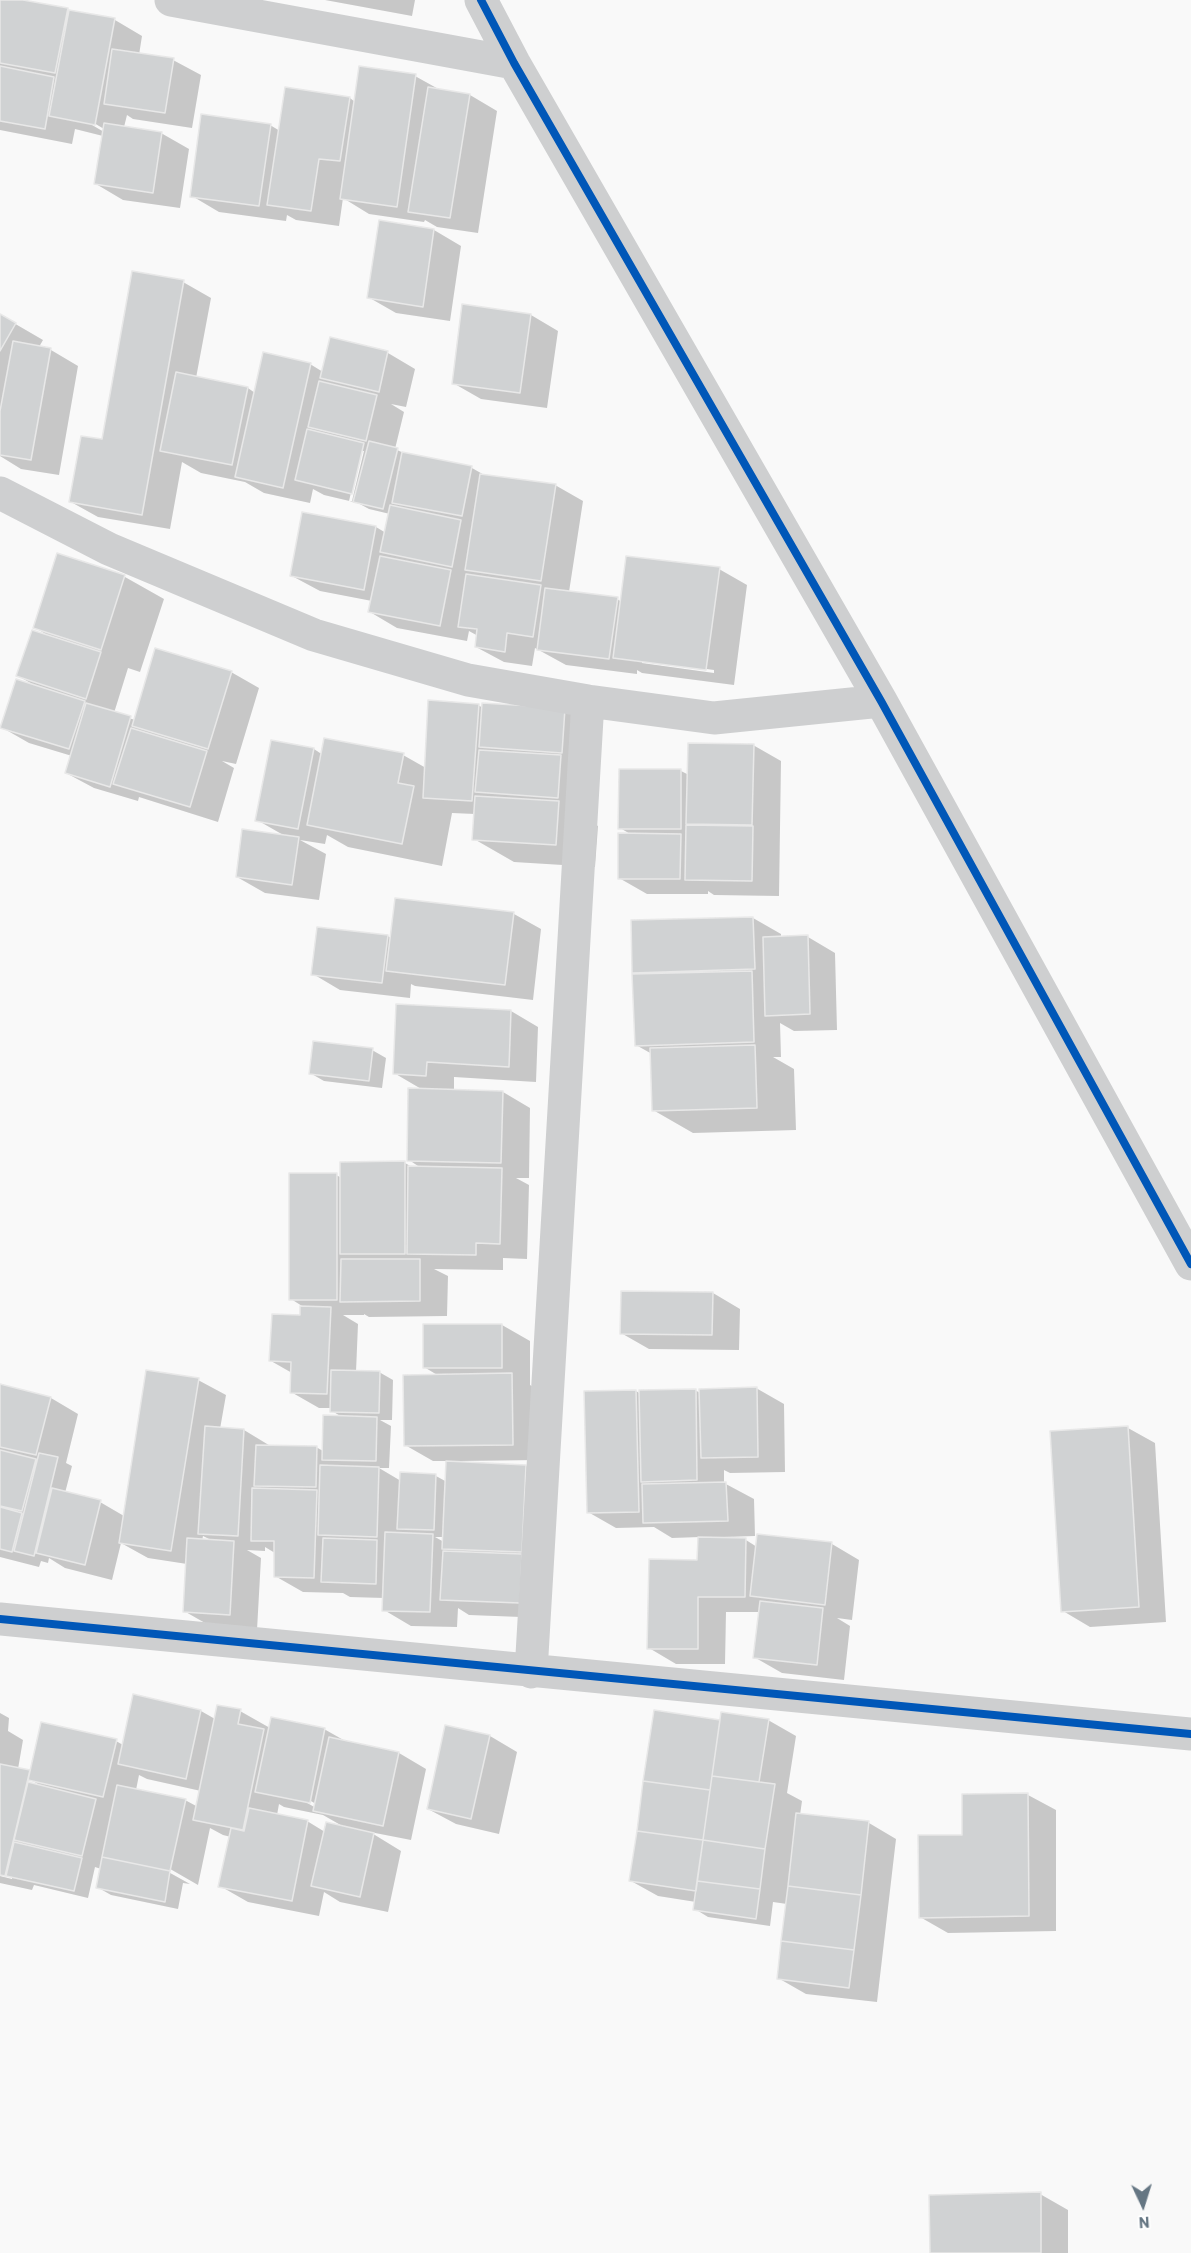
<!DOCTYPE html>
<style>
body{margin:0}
#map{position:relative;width:1191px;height:2253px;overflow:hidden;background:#f9f9f9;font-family:Barlow,sans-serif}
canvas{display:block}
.north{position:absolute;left:1113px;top:2175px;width:60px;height:60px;-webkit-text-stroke:4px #fff;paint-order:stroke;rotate:176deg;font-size:16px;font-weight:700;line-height:24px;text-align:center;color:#657683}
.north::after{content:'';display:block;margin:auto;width:21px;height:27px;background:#657683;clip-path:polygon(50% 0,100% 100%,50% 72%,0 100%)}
</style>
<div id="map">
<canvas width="1191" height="2253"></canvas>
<div class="north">N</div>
</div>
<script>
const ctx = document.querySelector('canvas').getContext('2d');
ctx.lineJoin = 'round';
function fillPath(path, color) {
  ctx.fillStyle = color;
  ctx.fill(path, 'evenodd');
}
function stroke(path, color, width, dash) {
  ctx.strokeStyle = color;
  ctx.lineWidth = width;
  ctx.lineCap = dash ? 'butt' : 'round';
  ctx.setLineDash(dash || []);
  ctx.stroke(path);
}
const shadow = new Path2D(`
 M0,0H15L115,20L142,36L139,55L173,60L201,75L192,128L133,119L127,115L124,127L161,133L189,149L180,208L123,200L96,184L103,136L75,129L72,144L0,130ZM89,120L104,129V132L87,122Z
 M325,0H415L412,16Z
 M415,76L442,91L470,95L497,111L478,233L437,227L425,220L424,222L369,214L343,198L339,226L296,220L287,215L286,221L219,212L192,196L270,125L280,131L350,98L355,102Z
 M380,222L434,230L461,246L450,321L396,313L368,297Z
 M183,282L211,298L196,378L248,388L255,393L310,364L323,372L331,339L388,353L415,369L406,407L391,404L404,412L395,449L408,455L472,468L486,476L555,485L583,501L569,592L617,599L622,602L719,569L747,585L734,685L642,673L637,670V674L566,665L535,648L532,666L504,662L476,647L478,636L469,631L467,641L397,628L370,612L372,601L320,591L292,576L376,527L386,533L390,514L369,509L358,503L324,495L313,489L310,503L264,493L245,482L201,473L182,462L170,529L98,517L71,502ZM361,451H364L352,501H349ZM642,660L714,670V673L642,663Z
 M0,315L43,340L39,347L51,350L78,366L59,475L21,469L0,456Z
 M531,315L558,331L547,408L481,399L453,383Z
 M58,555L125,577L164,599L140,672L128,668L114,713L135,720L231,672L259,688L236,764L222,761L234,768L218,822L139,797L138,801L94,788L66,773L72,756L29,743L1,727L34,685L18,676L47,635L34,627Z
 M478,705L483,708L565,710L592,726L574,812L598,826L595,867L514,862L474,839L475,814L452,813L442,866L348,847L327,835L325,844L300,840L326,854L319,900L265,893L237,877L285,836L257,820L314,749L323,755H403L426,768Z
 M753,745L781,761L779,896L714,895L708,891V894H647L619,878L632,835L620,828L681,771L689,775Z
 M396,900L514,914L541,929L533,1000L415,986L411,984L410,998L340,990L313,974L319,928L388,936L392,939Z
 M753,918L781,934V938L808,937L835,953L837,1030L794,1031L780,1023L781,1057H773L794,1069L796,1130L693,1133L653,1110L652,1054L636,1045L640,976L634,972L632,922Z
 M511,1011L538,1027L536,1082L454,1077V1091L503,1092L530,1108L529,1178H516L529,1185L527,1259L503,1258V1270L434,1269L448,1276L447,1316L369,1317L364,1314V1315H343L358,1324L356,1372H379L393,1380L392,1420H380L391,1426L389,1468H379L401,1481L436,1476L447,1482L448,1461H433L405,1445L439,1376L424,1367L425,1325H502L530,1341V1385L539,1391L540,1460L460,1461V1463L526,1466L554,1482L547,1618L469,1615L458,1608L457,1627L411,1626L384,1610V1598L350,1597L343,1593L303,1592L275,1576V1553L265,1547V1551L247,1550L261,1558L257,1630L212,1627L184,1611L187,1564L148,1558L121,1543L112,1580L65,1568L49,1558L48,1563L41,1561L39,1567L0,1557V1386L51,1398L78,1414L66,1463L72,1466L65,1493L100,1502L124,1516L198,1380L226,1395L220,1429L244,1430L272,1447H316L323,1451L342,1417L332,1411V1408H319L291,1392L292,1373L271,1361L301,1317L302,1306L291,1299L336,1175L342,1178L405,1163L412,1167L421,1168L409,1160L423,1090L394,1073ZM203,1536L213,1541H202ZM435,1537H444V1542Z
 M372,1050L386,1058L382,1088L324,1081L310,1073Z
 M713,1293L740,1309L739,1350L649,1349L621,1333Z
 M756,1388L784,1404L785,1472L730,1473L724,1470V1483L754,1499L755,1536L724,1537V1539L746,1540L757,1547L759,1535L832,1544L859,1560L852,1620L837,1618L850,1626L844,1680L782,1673L754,1657L760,1612H726L725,1664H676L649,1648L699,1561L700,1537L672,1538L654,1527L616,1528L588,1512L636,1391L641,1394L695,1390L700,1393Z
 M1128,1428L1155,1443L1166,1622L1090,1627L1063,1611Z
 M134,1696L201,1711L215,1719L240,1711L270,1728L324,1729L347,1742L399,1753L426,1769L411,1840L370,1832L401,1851L388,1912L340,1902L324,1892L319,1916L248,1902L220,1886L231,1837L223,1835L210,1828L198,1885L165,1866L163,1869L190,1884L183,1883L178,1909L111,1895L97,1887L101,1869L95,1867L88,1898L34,1885L32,1890L0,1883V1876L12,1879V1876L0,1873V1713L9,1718L8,1731L23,1740L18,1769L31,1772L116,1741L123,1745ZM139,1775L147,1779L201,1791L198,1807L185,1800L136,1790ZM22,1778H28L41,1786L40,1789ZM304,1797L316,1804V1808L302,1800ZM279,1804L284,1807L323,1815L344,1827L325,1832L307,1821L277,1815Z
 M768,1720L796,1736L787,1793L802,1801L800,1815L869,1823L896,1839L877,2002L806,1994L778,1978L787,1904L773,1902L770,1926L708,1917L695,1909L696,1902L658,1896L631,1881L722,1721Z
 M446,1727L490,1736L517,1752L499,1834L456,1824L428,1809Z
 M963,1795H1028L1056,1810V1931L948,1933L920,1917L964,1836Z
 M1040,2194L1068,2210V2253H931Z`);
const building = new Path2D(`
 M0,0H23L68,8L55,73L0,63Z
 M69,10L115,18L95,125L49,116Z
 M112,49L174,58L165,113L104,104Z
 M0,66L54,77L45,129L0,121Z
 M359,66L416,74L397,207L340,199Z
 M285,87L350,97L340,161L319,159L311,211L267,205Z
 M428,87L470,94L450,218L408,212Z
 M201,114L271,124L259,206L190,197Z
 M104,123L162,132L153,193L94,184Z
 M379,220L434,229L423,307L367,298Z
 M132,271L184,280L142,515L69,502L81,436L102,439Z
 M462,304L531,314L520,393L452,384Z
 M0,314L16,323L0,351Z
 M330,337L388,351L379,392L320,378Z
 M13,341L51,348L31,460L0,455V411Z
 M263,352L311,363L283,488L235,477Z
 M176,372L248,387L232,465L160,451Z
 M319,381L377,395L366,441L308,427Z
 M307,429L364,443L352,494L295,480Z
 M369,441L398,448L383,509L353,502Z
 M402,452L472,466L462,516L392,503Z
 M480,474L556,484L541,581L465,570Z
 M390,505L461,520L452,567L380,552Z
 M302,512L376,526L364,590L290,576Z
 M57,553L125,575L101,650L33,628Z
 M380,556L451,570L440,626L368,612Z
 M626,556L720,567L706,670L613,658Z
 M466,574L541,585L533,637L507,633L505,652L475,647L477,629L458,627Z
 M545,588L618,597L609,659L537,650Z
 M32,630L101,652L86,699L16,676Z
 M155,648L232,671L208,749L132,726Z
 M16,679L85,701L69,749L0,728Z
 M428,700L479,704L472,801L423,798Z
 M86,703L131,716L110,787L65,773Z
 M482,703L565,708L562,753L479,747Z
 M131,728L207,751L190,807L113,784Z
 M324,738L404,753L398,783L414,786L402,844L307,825Z
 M271,740L314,748L298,829L255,821Z
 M688,743L754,744L752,825L686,824Z
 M479,750L561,755L558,798L475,792Z
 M619,769H681V829H618Z
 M475,796L559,801L556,845L472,840Z
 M686,825L753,826L752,881L685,880Z
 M242,829L299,837L292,885L236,877Z
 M618,833L681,834L680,879H618Z
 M395,898L514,912L505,985L386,971Z
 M753,917L755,969L632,973L631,920Z
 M317,927L388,935L382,983L311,975Z
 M808,935L810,1014L765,1016L763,937Z
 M752,971L754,1042L635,1046L632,974Z
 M396,1004L511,1010L509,1067L427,1062L426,1076L393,1074Z
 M313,1041L373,1048L369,1081L309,1074Z
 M755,1045L757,1108L652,1111L650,1048Z
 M408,1088L503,1091L501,1163L407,1161Z
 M405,1161V1254H340V1162Z
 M408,1166L502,1168L500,1244L476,1243V1255L407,1254Z
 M289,1173H337V1300H289Z
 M341,1259H420V1301L340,1302Z
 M621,1291L713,1292L712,1335L620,1334Z
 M300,1306L331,1307L327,1394L290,1393L291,1362L269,1361L272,1314L300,1315Z
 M423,1324H502V1368H423Z
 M146,1370L199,1378L171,1551L119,1543Z
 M331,1370L380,1371L379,1413L330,1412Z
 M512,1373L513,1445L404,1446L403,1375Z
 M0,1384L51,1397L36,1455L0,1447Z
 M757,1387L758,1457L701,1458L699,1389Z
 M696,1389L697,1480L641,1482L639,1390Z
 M636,1390L639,1512L587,1513L584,1391Z
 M323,1415L377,1417L376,1461L322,1460Z
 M205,1426L244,1429L238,1536L198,1534Z
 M1128,1426L1139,1607L1061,1612L1050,1431Z
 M256,1445L317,1446L316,1487L254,1486Z
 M0,1450L36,1459L22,1511L0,1506Z
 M39,1453L58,1457L34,1556L14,1551Z
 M446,1461L526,1465L522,1552L442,1549Z
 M320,1465L379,1467L377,1537L318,1535Z
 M400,1472L436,1474L434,1530L397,1529Z
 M726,1482L728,1521L643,1523L642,1484Z
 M52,1488L101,1500L85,1565L36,1553Z
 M252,1488L317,1490L314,1578L274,1577V1541H251Z
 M0,1507L22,1513L12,1552L0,1549Z
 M385,1532L433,1534L430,1612L382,1611Z
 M757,1534L832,1542L825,1605L750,1596Z
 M698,1537L746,1538L745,1597H698V1649H647L649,1559L697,1560Z
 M187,1538L234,1541L230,1615L183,1612Z
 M323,1538L377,1540L376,1584L321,1582Z
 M443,1551L522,1554L520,1603L440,1600Z
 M760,1601L823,1608L817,1665L753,1658Z
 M133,1694L201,1710L186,1779L118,1764Z
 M217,1705L241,1709L238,1724L264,1729L243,1830L193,1820Z
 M654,1710L720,1720L710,1790L643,1781Z
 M721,1712L769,1719L759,1782L712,1776Z
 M271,1717L325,1728L310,1803L255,1792Z
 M41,1722L117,1739L103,1797L28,1780Z
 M445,1725L490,1735L471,1819L427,1809Z
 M329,1737L399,1752L383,1826L313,1811Z
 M0,1764L30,1770L5,1876L0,1875Z
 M712,1776L775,1784L765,1849L703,1840Z
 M643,1781L710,1790L703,1840L637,1831Z
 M28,1782L96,1799L82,1856L14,1840Z
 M117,1785L186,1799L170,1871L102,1857Z
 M1028,1793L1029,1916L919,1918L918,1835H962V1794Z
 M249,1808L308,1820L292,1901L218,1887L231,1828L244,1831Z
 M796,1813L869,1821L861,1895L788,1886Z
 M326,1822L374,1833L360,1897L311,1886Z
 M637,1831L703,1840L696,1891L629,1881Z
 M703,1840L765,1849L760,1889L697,1881Z
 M14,1842L82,1858L74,1891L6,1876Z
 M102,1857L170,1871L165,1902L96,1888Z
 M697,1881L760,1889L756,1919L693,1910Z
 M788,1886L861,1895L854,1950L781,1941Z
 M781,1941L854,1950L849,1988L777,1979Z
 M1041,2192V2253H930L929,2195Z`);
const minor = new Path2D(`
 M171,0L514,63
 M481,0L514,63L881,701L1191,1264
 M0,493L109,549L314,635L468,680L588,701L714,718L881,701
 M0,1619L1191,1734
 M531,1672L588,701`);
const cycleway = new Path2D(`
 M481,0L514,63L881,701L1191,1264
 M0,1619L1191,1734`);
fillPath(shadow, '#0003');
fillPath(building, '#d0d2d3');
stroke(building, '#e8e8e8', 1.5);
stroke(minor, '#cecfd0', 33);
stroke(cycleway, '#0057b8', 8);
</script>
